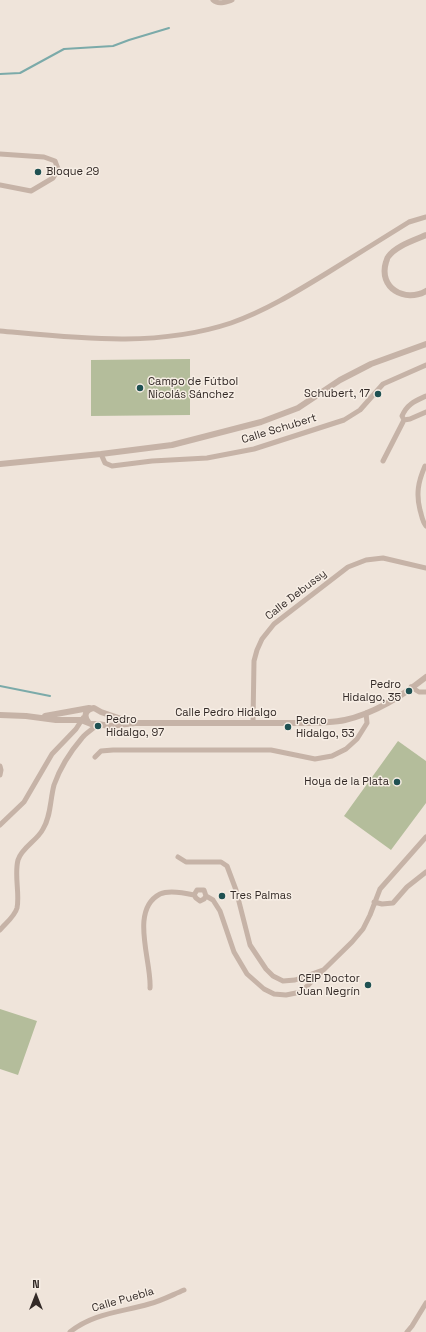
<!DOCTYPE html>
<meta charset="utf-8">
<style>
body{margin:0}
#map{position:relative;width:426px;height:1332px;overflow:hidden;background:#efe4da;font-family:"Space Grotesk",sans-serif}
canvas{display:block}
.north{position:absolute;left:16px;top:1276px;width:40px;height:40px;-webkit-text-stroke:3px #f7eee5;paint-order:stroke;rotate:0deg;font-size:11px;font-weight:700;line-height:16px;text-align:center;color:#332a27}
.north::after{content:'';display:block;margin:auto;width:14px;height:18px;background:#332a27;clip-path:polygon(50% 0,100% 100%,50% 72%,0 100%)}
</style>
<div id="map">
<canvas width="426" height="1332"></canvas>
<div class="north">N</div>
</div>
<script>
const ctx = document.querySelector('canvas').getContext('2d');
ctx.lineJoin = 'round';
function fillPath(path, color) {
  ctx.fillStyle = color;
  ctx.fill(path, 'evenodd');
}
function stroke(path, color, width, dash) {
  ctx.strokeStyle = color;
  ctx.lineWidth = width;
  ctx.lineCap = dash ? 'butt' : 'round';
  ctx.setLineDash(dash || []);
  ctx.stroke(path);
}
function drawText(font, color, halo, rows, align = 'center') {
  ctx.font = font + ' "Space Grotesk",sans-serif';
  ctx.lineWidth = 3;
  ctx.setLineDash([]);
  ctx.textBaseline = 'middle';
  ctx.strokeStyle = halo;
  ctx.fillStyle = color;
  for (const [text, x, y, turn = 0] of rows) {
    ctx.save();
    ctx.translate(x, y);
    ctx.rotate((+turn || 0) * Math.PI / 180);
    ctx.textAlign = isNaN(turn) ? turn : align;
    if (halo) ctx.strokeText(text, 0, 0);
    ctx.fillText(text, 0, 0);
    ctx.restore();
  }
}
const green = new Path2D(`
 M190,359V415L91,416V360Z
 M398,741L426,761V803L391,850L344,816Z
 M0,1009L37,1021L18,1075L0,1069Z`);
const stream = new Path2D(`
 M0,74L20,73L64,49L113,46L129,40L169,28
 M0,686L50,696`);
const minor = new Path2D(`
 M213,0C218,5 226,2 232,0
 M0,154L44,157L55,161L58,169L53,178L31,191L0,185
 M0,331C77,338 156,348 231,323C265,311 296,292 327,273C354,256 382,239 409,222L426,217
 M404,420L402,416C407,404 415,401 426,396
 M404,420L410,419L426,412
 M101,454L105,463L112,466L152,461L207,458L254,449L344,420L360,410L383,384L426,365
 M383,461L404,420
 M425,466C418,482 416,494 420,510C422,516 422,521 426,526
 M411,687L419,692H426
 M253,722L254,661L257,650L262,639L274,624L348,567L366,560L383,558L426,568
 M95,757L101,751L113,750H271L315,759L332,756L346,749L357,739L367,723L366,713
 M0,766L1,770L0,775
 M0,825L24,802L52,754L76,729L83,718
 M178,857L186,862H221L227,866L236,890L250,945L266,969L273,976L283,981L295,980L323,970
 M194,895L197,890H204L206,896L213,900L220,911L234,952L247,974L264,989L274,994L286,995L301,992L352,942L363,929L370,915L380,889L426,837
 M194,895L196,898L200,901L204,899L206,896
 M374,902L382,904L393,903L407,887L426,872
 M0,930C5,924 15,916 17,908C20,894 14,875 18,860C22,847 37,841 43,829C51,816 50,800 54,785C60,768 70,752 82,738C86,733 92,730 98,724
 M150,988C152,962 129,910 160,894C169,890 185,893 194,895
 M70,1332C93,1313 122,1312 149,1304C161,1301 172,1295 184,1290
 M407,1332L412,1326L426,1303`);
const tertiary = new Path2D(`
 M426,235C415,240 395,246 388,257C387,258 387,260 386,262C378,288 405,303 426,291
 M0,464L101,454L172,445L261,422L298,408L340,380L371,364L426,344
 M0,715L26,716L56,720H81L91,724H98L109,726L135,723H317C326,722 336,722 345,720C376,713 402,696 426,677
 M45,716L89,708
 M89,723C83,717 85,709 94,708L101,712L133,723`);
const markers = [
 [38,172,4,"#1f5152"],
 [140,388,4,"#1f5152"],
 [378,394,4,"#1f5152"],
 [409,691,4,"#1f5152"],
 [98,726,4,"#1f5152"],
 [288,727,4,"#1f5152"],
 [397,782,4,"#1f5152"],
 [222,896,4,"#1f5152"],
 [368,985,4,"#1f5152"]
];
const poiNames = [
 ["Bloque 29",46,172],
 ["Campo de Fútbol",148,382],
 ["Nicolás Sánchez",148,395],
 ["Schubert, 17",370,394,"right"],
 ["Pedro",401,685,"right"],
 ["Hidalgo, 35",401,698,"right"],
 ["Pedro",106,720],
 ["Hidalgo, 97",106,733],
 ["Pedro",296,721],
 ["Hidalgo, 53",296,734],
 ["Hoya de la Plata",389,782,"right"],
 ["Tres Palmas",230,896],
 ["CEIP Doctor",360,979,"right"],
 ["Juan Negrín",360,992,"right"]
];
const streetNames = [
 ["Calle Schubert",279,429,-17],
 ["Calle Debussy",296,595,-38],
 ["Calle Pedro Hidalgo",226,713],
 ["Calle Puebla",123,1300,-16]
];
fillPath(green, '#b4bd9b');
stroke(stream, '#7baaa9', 2);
stroke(minor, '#c6b3a7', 5);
stroke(tertiary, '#c6b3a7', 6);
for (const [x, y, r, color] of markers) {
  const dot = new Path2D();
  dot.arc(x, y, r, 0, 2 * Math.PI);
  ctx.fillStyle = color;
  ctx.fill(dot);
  stroke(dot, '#f7eee5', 1.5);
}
drawText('11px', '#332a27', '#f7eee5', poiNames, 'left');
drawText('11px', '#332a27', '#f7eee5', streetNames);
</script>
